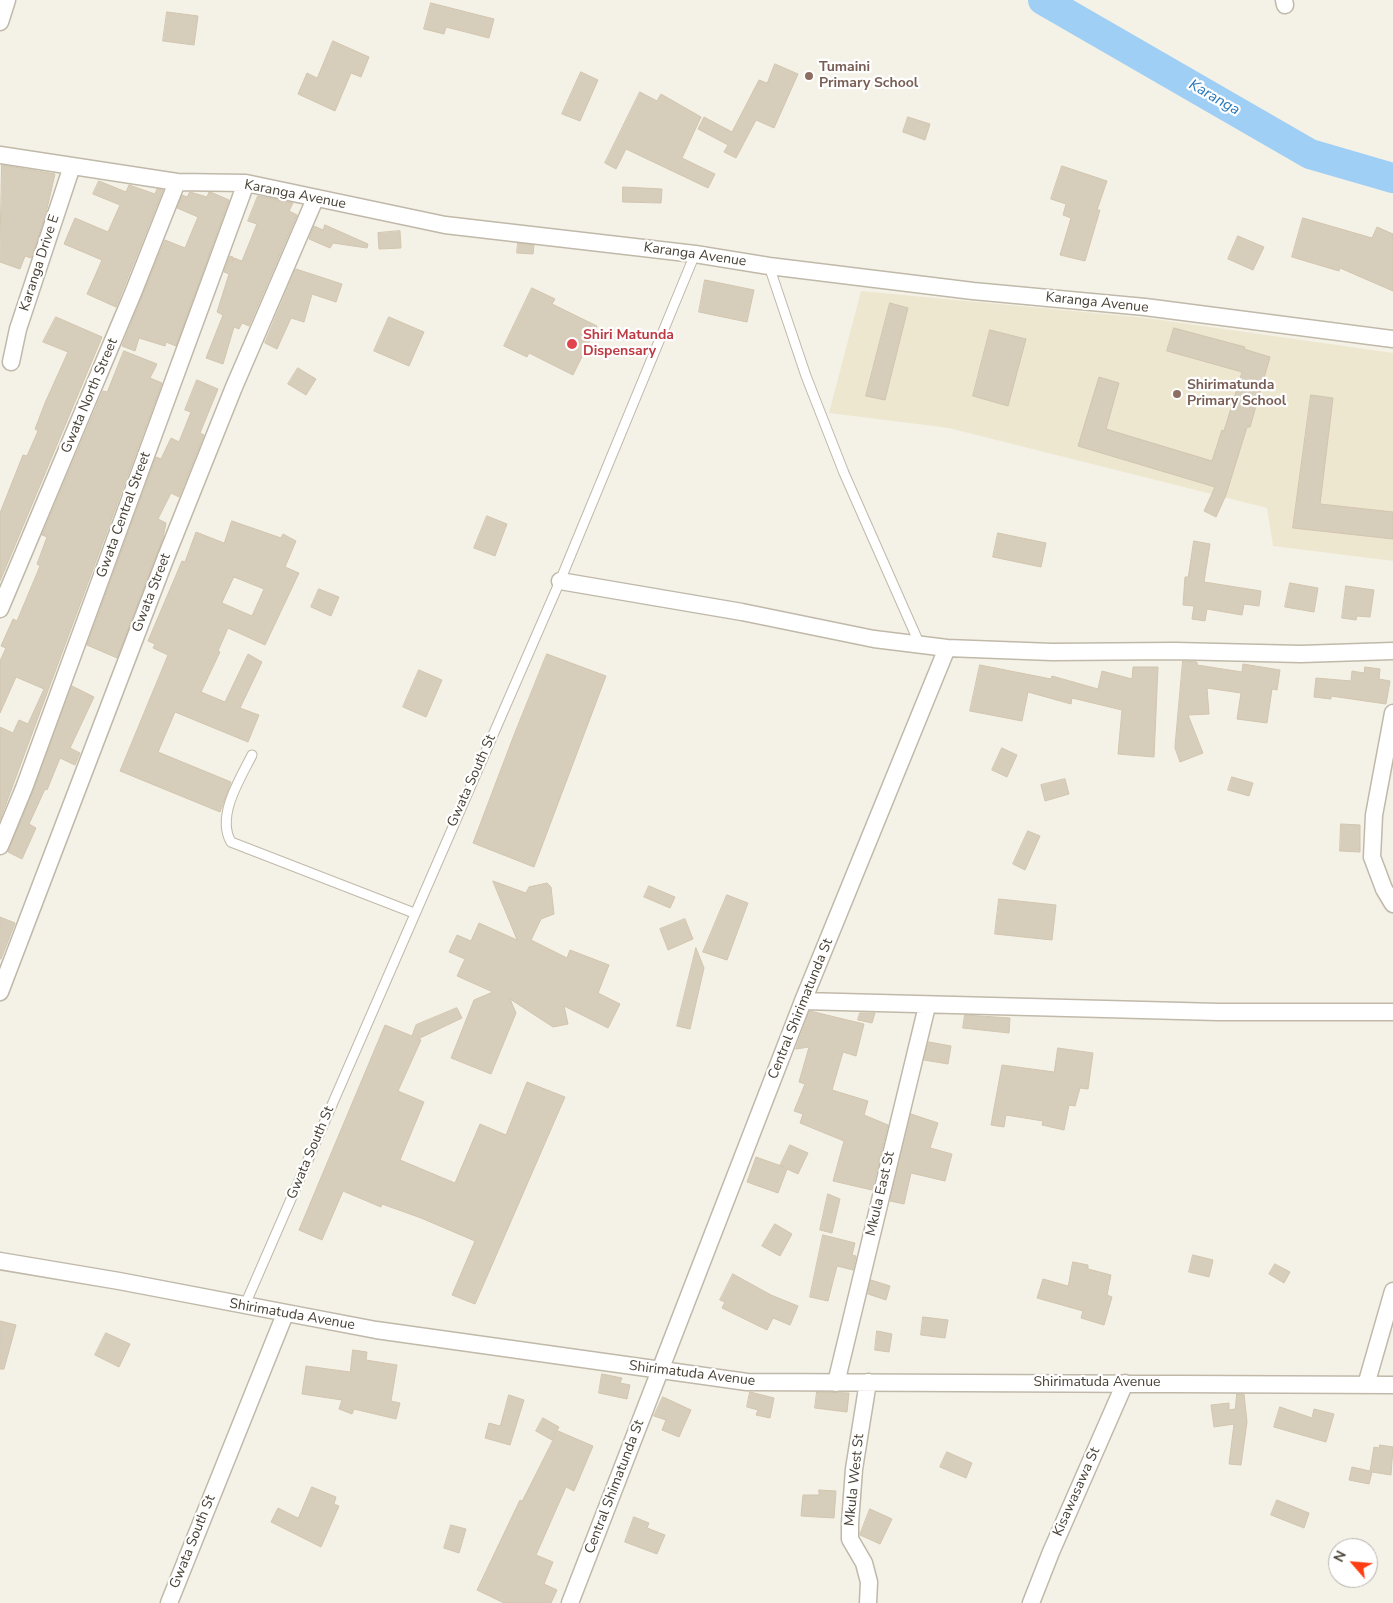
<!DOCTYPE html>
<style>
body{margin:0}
#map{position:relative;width:1393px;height:1603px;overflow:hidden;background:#f4f1e7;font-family:"Nunito Sans",sans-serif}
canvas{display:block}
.north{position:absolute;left:1328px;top:1538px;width:50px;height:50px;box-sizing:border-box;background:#fff;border:1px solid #b6b3ae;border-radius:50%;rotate:297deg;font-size:14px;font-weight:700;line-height:20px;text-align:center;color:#484135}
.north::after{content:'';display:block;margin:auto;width:18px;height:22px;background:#ff3e13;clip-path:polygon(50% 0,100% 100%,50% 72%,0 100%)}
</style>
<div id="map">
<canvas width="1393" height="1603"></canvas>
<div class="north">N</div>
</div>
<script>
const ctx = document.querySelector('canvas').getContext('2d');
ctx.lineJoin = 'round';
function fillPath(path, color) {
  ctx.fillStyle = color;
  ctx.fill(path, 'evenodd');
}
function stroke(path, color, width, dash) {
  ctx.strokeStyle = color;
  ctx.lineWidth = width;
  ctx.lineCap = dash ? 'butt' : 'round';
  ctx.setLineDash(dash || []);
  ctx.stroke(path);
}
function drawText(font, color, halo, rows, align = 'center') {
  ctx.font = font + ' "Nunito Sans",sans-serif';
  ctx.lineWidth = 4.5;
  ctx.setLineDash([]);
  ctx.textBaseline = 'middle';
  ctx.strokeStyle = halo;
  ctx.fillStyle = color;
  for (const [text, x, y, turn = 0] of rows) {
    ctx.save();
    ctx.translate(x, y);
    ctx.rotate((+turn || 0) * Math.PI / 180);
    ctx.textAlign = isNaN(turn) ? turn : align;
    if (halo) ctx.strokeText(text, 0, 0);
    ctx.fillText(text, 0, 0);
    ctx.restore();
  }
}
const education = new Path2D(`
 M861,291L1147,318L1393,353V561L1273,546L1267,508L949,428L829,413Z`);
const river = new Path2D(`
 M1043,0L1310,154L1393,178`);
const building = new Path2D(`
 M431,3L494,19L489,38L446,27L444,34L424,29Z
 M167,12L198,16L194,45L163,41Z
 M333,41L369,57L361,77L351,73L335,111L298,94L307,73L317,78Z
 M775,64L798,74L774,128L756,120L736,158L724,152L728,145L698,129L704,117L732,132L759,80L767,83Z
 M581,72L598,80L580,121L562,114Z
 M640,92L657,101L661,94L701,117L682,158L715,174L708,188L626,149L616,169L605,163Z
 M908,117L930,124L925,140L903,132Z
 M2,165L55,174L46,213L31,258L25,256L20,269L0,262Z
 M1062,166L1107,181L1097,210H1100L1085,261L1060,255L1071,218L1063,215L1066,204L1051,199Z
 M99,181L126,192L129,185L155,194L157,189L163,190L116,307L87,294L102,260L64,244L75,218L108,232L120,205L93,194Z
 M623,187L662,189L661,203L623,202Z
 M190,192L207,197L209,192L213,193L229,200L176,346L166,342L165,346L139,338L135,351L122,346L165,240L185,248L198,217L177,208L182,195L187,197Z
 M258,196L293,203L289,211L297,215L249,326L242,323L239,329L234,327L223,364L206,358L223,315L217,312L229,274L224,272L230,256L233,257V261L234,258L242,261L257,224L248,221Z
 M1303,218L1372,238L1377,227L1393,234V291L1340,268L1339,271L1292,257Z
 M325,225L368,244L367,248L333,243L330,248L309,239L314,226L323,230Z
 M400,231L401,248L379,249L378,233Z
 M1238,236L1264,247L1253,270L1228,259Z
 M518,243L534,245L533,254L517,253Z
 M296,269L342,284L336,302L312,294L304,322L291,318L277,349L265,343Z
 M705,280L754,290L747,322L699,312Z
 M532,288L555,299L552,304L597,326L573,375L529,353L527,357L504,346Z
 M890,303L908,308L885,400L866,396Z
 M56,317L102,337L0,581V513L23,455L27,456L38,431L35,429L45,403L68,352L43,342Z
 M389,317L424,332L409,366L374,351Z
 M1174,328L1245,347L1244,349L1270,357L1250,427H1247L1226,495L1216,517L1204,511L1215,487L1078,446L1099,377L1119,383L1106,429L1212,461L1222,430L1224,431L1242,372L1167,351Z
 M990,330L1026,339L1008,406L973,396Z
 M124,351L157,364L150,378L162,383L0,820V727L13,733L19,720L28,724L44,689L16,677L0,713V661L6,648L1,646L13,619L17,621L40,566L37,564L47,537L42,535L103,391L107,392Z
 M298,368L316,379L306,395L288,384Z
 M197,380L218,389L200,433L204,435L179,497L171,493L158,519L166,523L163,538L117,658L87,645L156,457L161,459L171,438L179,442L191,412L185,410Z
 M1311,395L1333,398L1320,504L1393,512V539L1293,528Z
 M487,516L507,524L495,556L474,548Z
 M232,521L281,538L283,534L296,541L285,567L299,573L265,645L228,628L218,651L220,652L201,692L225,702L248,654L262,662L240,708L259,715L248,742L175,712L158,752L231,782L220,812L120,771L168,655L153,648L155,644L148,641L182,561L185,562L196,532L224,543ZM234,577L264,589L252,616L222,603Z
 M998,533L1046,543L1041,567L993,557Z
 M1194,541L1210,544L1204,582L1261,591L1259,606L1244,604L1242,615L1207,609L1205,621L1192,619L1194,606L1183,605L1185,577H1188Z
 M1290,583L1318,588L1314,612L1285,607Z
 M1346,586L1374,590L1370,617L1357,616L1356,620L1342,618Z
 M319,589L339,597L331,616L311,607Z
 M547,654L606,676L534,867L473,843L514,735Z
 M1183,661L1197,662V665L1242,672L1243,664L1280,670L1277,690L1272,689L1267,723L1237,719L1241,693L1207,688L1209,714L1188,715L1203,753L1180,762L1175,748Z
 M980,665L1051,679L1052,676L1098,689L1102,671L1132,679L1133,667H1158L1154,757L1118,754L1122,710L1072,698L1071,704L1028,692L1022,721L970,711Z
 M1365,667L1380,669L1379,679L1390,681L1386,704L1331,696V699L1314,697L1316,678L1351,681L1352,671L1364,673Z
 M419,670L442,680L426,717L403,707Z
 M72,686L94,697L70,748L80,753L75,765L60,758L47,790L45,789L29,824L36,828L22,859L8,852L33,791Z
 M1002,748L1017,755L1007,777L992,770Z
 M1232,777L1253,783L1249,796L1228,790Z
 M1065,779L1069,794L1045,801L1041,785Z
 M1341,824L1360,825V852L1340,851Z
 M1028,831L1040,836L1025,870L1013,864Z
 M493,881L526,893L529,887L547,883L551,887L554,914L541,919L531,940L567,958L570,950L609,965L598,993L620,1004L608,1028L564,1006L568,1024L553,1027L510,999L516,1013L491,1074L451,1058L474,1000L493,992L457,976L465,959L449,952L457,935L471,941L479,923L517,940Z
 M649,886L675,897L670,908L644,897Z
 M727,895L748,903L727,960L703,952Z
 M999,899L1056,905L1052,940L995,934Z
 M0,917L15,923L1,959H0Z
 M685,919L693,939L668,950L660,929Z
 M696,948L704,968L690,1029L677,1026Z
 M457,1008L462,1018L418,1039L421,1040L398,1091L424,1102L400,1160L455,1183L480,1124L506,1135L527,1082L565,1097L475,1304L452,1295L475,1241L421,1218L382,1204L381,1207L343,1191L322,1240L299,1230L385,1025L412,1036L416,1025Z
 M810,1011L864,1024L856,1056L843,1052L832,1090L868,1101L864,1115L888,1125L872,1190L833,1181L844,1141L800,1123L803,1114L794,1111L805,1084L799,1082L809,1047L796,1049Z
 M860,1013H875L872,1023L858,1020Z
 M965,1015L1010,1018L1009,1033L963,1028Z
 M929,1042L951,1046L948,1064L924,1060Z
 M1058,1048L1093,1053L1088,1089L1080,1088L1075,1106L1069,1105L1064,1130L1042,1125L1043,1121L1006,1115L1004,1127L991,1125L1002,1065L1054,1072Z
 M911,1114L938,1123L930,1148L952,1154L945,1181L911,1173L904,1204L890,1201Z
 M790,1145L808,1153L798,1174L787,1169L778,1193L747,1182L756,1157L784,1167L780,1166Z
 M828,1194L840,1199L832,1233L820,1230Z
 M775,1224L792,1234L780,1256L762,1246Z
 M823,1235L855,1243L852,1255L856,1256L853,1270L837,1266L828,1301L810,1297Z
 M1193,1255L1213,1260L1209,1277L1189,1272Z
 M1073,1262L1088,1265V1269L1111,1275L1107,1295L1112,1297L1104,1325L1081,1318L1083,1311L1037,1298L1043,1279L1068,1286Z
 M1275,1264L1290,1272L1284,1283L1269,1274Z
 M733,1274L771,1295L798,1306L790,1325L773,1318L767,1330L722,1308L725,1302L720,1300Z
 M871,1280L890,1286L886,1300L868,1294Z
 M923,1317L948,1320L945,1338L921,1335Z
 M0,1321L16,1325L4,1369H0Z
 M877,1331L892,1334L889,1352L875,1350Z
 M106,1333L130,1344L119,1367L95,1355Z
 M353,1350L367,1352L366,1360L397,1365L391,1401L400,1403L396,1419L354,1409L352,1414L339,1409L342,1400L302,1394L306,1366L350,1372Z
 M602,1374L622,1378L620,1383L630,1385L627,1399L599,1393Z
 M750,1392L774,1398L770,1418L756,1415L758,1410L747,1407Z
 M817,1392L849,1393L847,1412L815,1408Z
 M1237,1394H1244L1247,1422L1241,1465L1229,1464L1234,1424L1214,1427L1211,1405L1229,1403V1410L1235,1409Z
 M509,1395L524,1400L510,1445L485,1438L489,1423L500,1426Z
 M663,1397L691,1410L679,1437L662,1430L666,1420L654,1416Z
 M1280,1407L1312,1418L1314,1409L1334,1414L1326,1442L1274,1427Z
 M543,1418L559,1427L552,1440L536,1431Z
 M558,1431L593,1446L574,1491L566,1487L536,1555L553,1562L544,1584L557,1590L551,1603H504L477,1590L520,1500L522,1501Z
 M1380,1445L1393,1447L1391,1475L1372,1472L1369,1484L1349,1480L1352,1467L1370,1471L1374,1447L1379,1448Z
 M947,1452L972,1463L966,1478L940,1467Z
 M312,1487L336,1497L334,1504L339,1506L321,1547L271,1522L278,1508L298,1518Z
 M819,1490L836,1491L834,1518L801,1516L803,1495H819Z
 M1277,1500L1309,1513L1304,1528L1271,1515Z
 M870,1509L892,1519L880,1544L860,1535Z
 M634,1517L649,1523L647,1528L665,1535L657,1554L625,1542Z
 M451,1525L466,1529L459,1553L444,1548Z`);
const service = new Path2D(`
 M769,266L806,376L844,473L920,645
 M252,755C240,779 216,816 231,842L414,913
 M244,1307L560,581L695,254`);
const minor = new Path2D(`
 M1284,0L1285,5
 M0,22L7,0
 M0,155L177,182L246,183L445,225L695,254L769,266L973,291L1145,307L1393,339
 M11,362L18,329L72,166
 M560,581L742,612L874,639L947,648L1052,652L1175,651L1301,654L1393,651
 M0,609L133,293L177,182
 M1393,713L1374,815L1372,857L1384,889L1393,904
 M0,846L24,788L246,183
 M0,992L166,557L234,387L315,199
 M803,1001L1218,1012H1393
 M0,1261L119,1281L376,1330L747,1382L1393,1385
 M868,1382L854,1469L850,1523V1539L864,1563L869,1582L868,1603
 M836,1383L927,1006
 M1366,1385L1393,1291
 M169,1603L285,1314
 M570,1603L803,1001L947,648
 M1031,1603L1051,1552L1125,1383`);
const markers = [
 [809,76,5,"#8d6e63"],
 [572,344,6,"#e0444e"],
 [1177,394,5,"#8d6e63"]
];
const educationNames = [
 ["Tumaini",819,68],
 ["Primary School",819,84],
 ["Shirimatunda",1187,386],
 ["Primary School",1187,402]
];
const streetNames = [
 ["Karanga Avenue",295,195,11],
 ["Karanga Avenue",695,255,8],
 ["Karanga Drive E",40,263,-72],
 ["Karanga Avenue",1097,303,6],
 ["Gwata North Street",90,396,-67],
 ["Gwata Central Street",124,515,-70],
 ["Gwata Street",152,593,-69],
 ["Gwata South St",472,781,-66],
 ["Central Shirimatunda St",801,1009,-68],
 ["Gwata South St",311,1153,-67],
 ["Mkula East St",881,1194,-77],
 ["Shirimatuda Avenue",292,1315,10],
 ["Shirimatuda Avenue",692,1374,7],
 ["Shirimatuda Avenue",1097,1383],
 ["Mkula West St",855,1480,-84],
 ["Central Shimatunda St",615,1487,-69],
 ["Kisawasawa St",1077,1492,-66],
 ["Gwata South St",193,1542,-68]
];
const healthNames = [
 ["Shiri Matunda",583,336],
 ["Dispensary",583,352]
];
const waterNames = [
 ["Karanga",1214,98,30]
];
fillPath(education, '#eee7d0');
stroke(river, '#9fcff5', 30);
fillPath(building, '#d7cdbb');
stroke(building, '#d2c5ae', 1);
stroke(service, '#c0b9a9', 11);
stroke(minor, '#c0b9a9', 19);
stroke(service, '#fff', 9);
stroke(minor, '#fff', 16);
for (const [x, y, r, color] of markers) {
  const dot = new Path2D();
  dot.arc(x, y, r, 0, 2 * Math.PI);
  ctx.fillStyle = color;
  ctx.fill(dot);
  stroke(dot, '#fff', 2);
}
drawText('bold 14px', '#785e54', '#fff', educationNames, 'left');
drawText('14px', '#484135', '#fff', streetNames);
drawText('bold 14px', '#be3a42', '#fff', healthNames, 'left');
drawText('italic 15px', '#2777bb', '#fff', waterNames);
</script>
